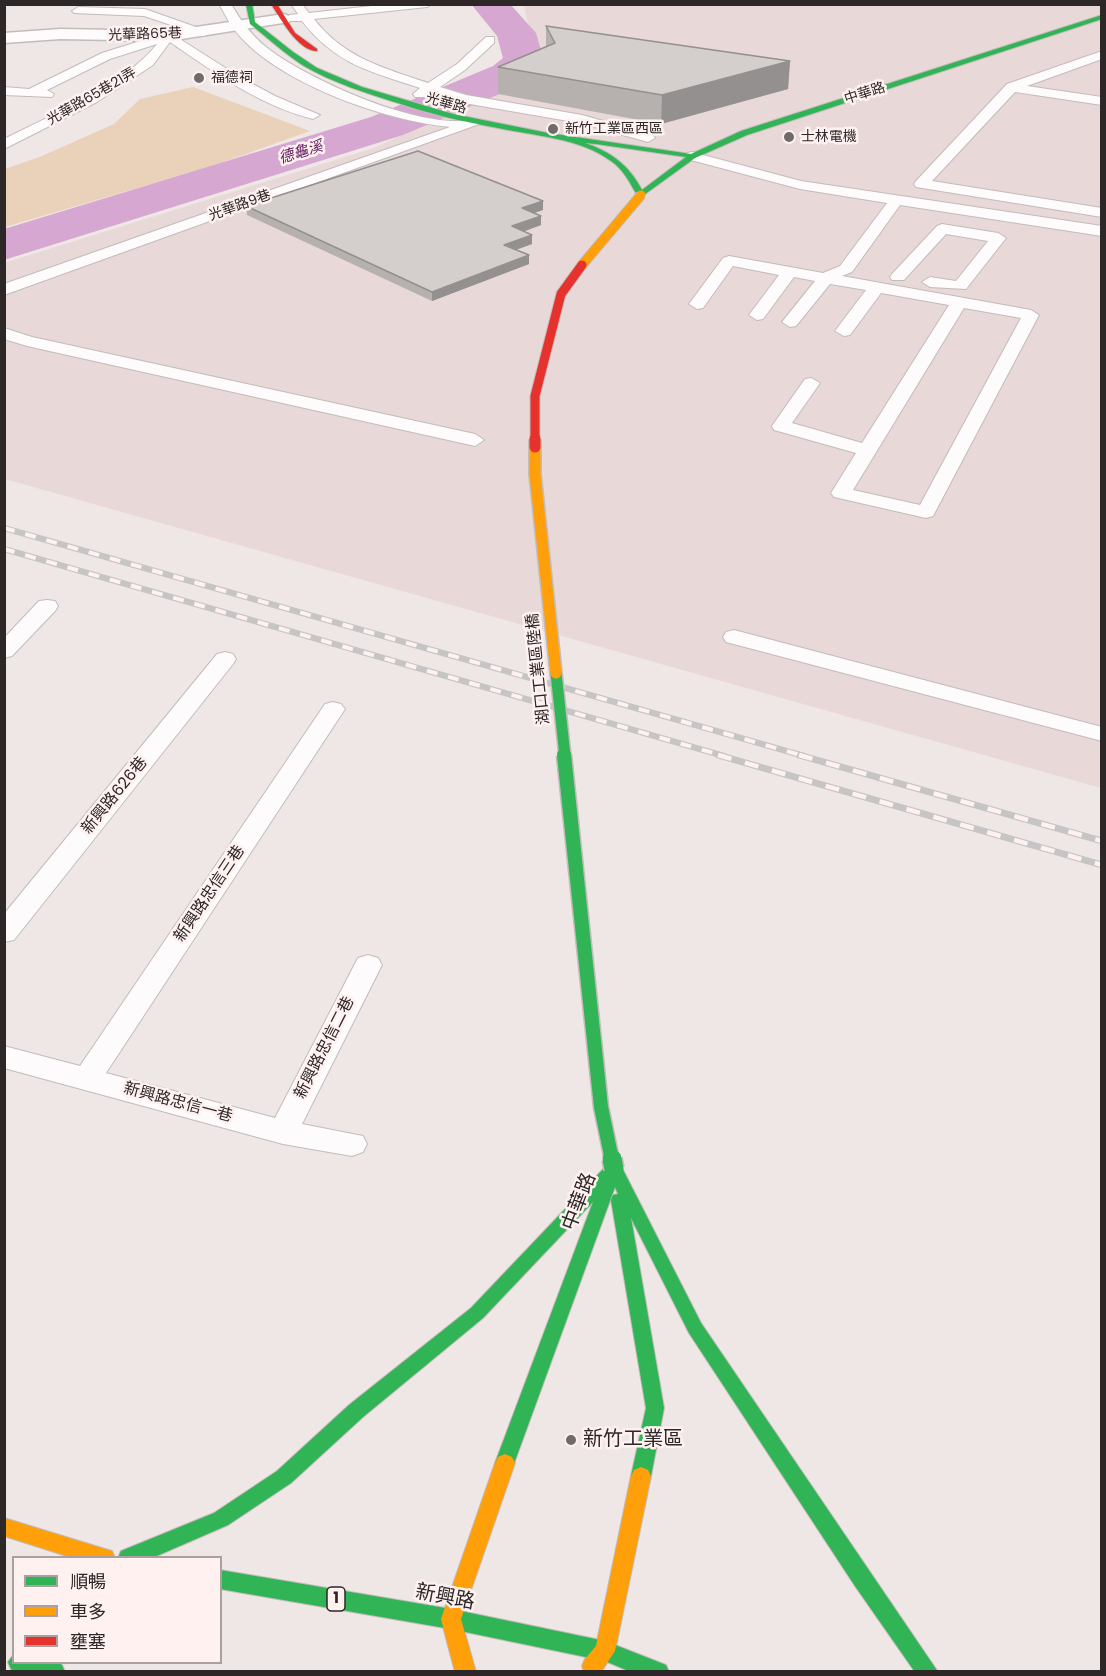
<!DOCTYPE html>
<meta charset="utf-8">
<style>
body{margin:0}
#map{position:relative;width:1106px;height:1676px;overflow:hidden;background:#efe6e6;font-family:Poppins,"Noto Sans TC",sans-serif}
canvas{display:block}
.frame{position:absolute;inset:0;border:6px solid #2d2727;pointer-events:none}
.legend{position:absolute;left:12px;top:1556px;width:210px;height:108px;box-sizing:border-box;background:#fef1f0;border:2px solid #aaa0a0;margin:0;padding:8px 10px;list-style:none;font-size:18px;color:#2d2727}
.legend li{display:flex;align-items:center;gap:12px;height:30px}
.legend b{width:30px;border:2px solid #aaa0a0}
</style>
<div id="map">
<canvas width="1106" height="1676"></canvas>
<div class="frame"></div>
<ul class="legend">
<li><b style="height:8px;background:#30b455"></b>順暢</li>
<li><b style="height:8px;background:#ff9f0a"></b>車多</li>
<li><b style="height:8px;background:#e5322d"></b>壅塞</li>
</ul>
</div>
<script>
const ctx = document.querySelector('canvas').getContext('2d');
ctx.lineJoin = 'round';
function fillPath(path, color) {
  ctx.fillStyle = color;
  ctx.fill(path, 'evenodd');
}
function stroke(path, color, width, dash) {
  ctx.strokeStyle = color;
  ctx.lineWidth = width;
  ctx.lineCap = dash ? 'butt' : 'round';
  ctx.setLineDash(dash || []);
  ctx.stroke(path);
}
function drawText(font, color, halo, rows, align = 'center') {
  ctx.font = font + ' Poppins,"Noto Sans TC",sans-serif';
  ctx.lineWidth = 5;
  ctx.setLineDash([]);
  ctx.textBaseline = 'middle';
  ctx.strokeStyle = halo;
  ctx.fillStyle = color;
  for (const [text, x, y, turn = 0] of rows) {
    ctx.save();
    ctx.translate(x, y);
    ctx.rotate((+turn || 0) * Math.PI / 180);
    ctx.textAlign = isNaN(turn) ? turn : align;
    if (halo) ctx.strokeText(text, 0, 0);
    ctx.fillText(text, 0, 0);
    ctx.restore();
  }
}
const built = new Path2D(`
 M524,5H1101V788L5,479L4,263L374,148L537,71Z`);
const green = new Path2D(`
 M193,87L310,131L212,166L5,227V169L42,156L114,124L140,99Z`);
const river = new Path2D(`
 M471,4H510L536,33L544,61L523,84L403,135L4,260V229L371,117L493,66L503,58L497,36Z`);
const lane = new Path2D(`
 M219,4H231C241,21 251,35 266,47C308,80 424,132 475,119L482,123L4,295V284L450,127C385,121 273,82 233,28C228,21 224,12 219,4Z
 M291,4H302L309,13L389,4H432L427,7L314,19C344,58 384,68 428,83L457,64L486,37H494V43L465,70L440,87L466,95L582,115L653,135L655,138L648,142L580,123L464,103L431,92L425,97H415L413,94L420,88C371,72 335,64 302,21H289V15L298,14Z
 M78,7L145,9L210,32L204,36L144,16L74,13L72,11Z
 M169,32L238,76L275,96L320,115L313,119C260,106 215,73 170,42L153,65L97,102L4,149V139C51,115 125,85 157,44L110,59L47,90L54,94L52,97L4,95V87L29,89L102,53Z
 M1102,51V59L1027,86L1102,97V105L1015,92L932,181L1102,208V217L916,187L914,184L916,181L1007,84Z
 M692,152L801,181L1102,226V236L900,205L852,272L842,276L1031,310L1039,315L933,516L926,518L834,497L831,493L856,453L774,430L772,426L805,379L811,378L820,383L792,423L862,443L949,305L881,293L850,335L844,336L835,331L866,290L830,284L796,326L790,327L782,322L815,281L794,277L763,319L757,320L749,315L779,275L733,266L703,308L697,309L689,304L723,258L729,256L823,273L840,266L887,203L800,189L687,159V153ZM964,308L1021,318L920,505L853,490Z
 M942,224L998,233L1006,238L966,289L930,287L922,282L930,277L956,281L988,241L946,234L904,280H892L890,277L892,274L937,226Z
 M4,328L32,337L475,434L484,440L475,446L27,346L4,339Z
 M47,600L55,601L58,606L55,611L12,656L4,658V638L39,601Z
 M734,630L1102,727V741L726,642L723,637L726,632Z
 M225,652L233,654L236,659L233,664L14,940L4,942V914L217,654Z
 M333,702L341,704L345,709L106,1073L275,1118L358,958L368,955L378,958L382,965L302,1124L363,1136L367,1144L363,1152L352,1156L283,1144L4,1068V1046L80,1066L325,704Z`);
const street = new Path2D(`
 M284,14L289,16L292,19L289,22L169,41L60,39L4,43V33L60,29L169,31Z`);
const fast = new Path2D(`
 M246,4H252L255,22L293,52L317,68L362,87L453,114L548,133L691,154L741,131L1102,15V19L747,135L695,158L641,197H638C630,183 624,170 611,161C580,138 535,136 498,128C466,122 433,115 401,104C369,94 333,83 304,66C285,54 268,38 250,24ZM585,143L596,144L686,157L642,190C629,165 611,152 585,143Z
 M614,1163L620,1164L701,1323L938,1672H915L855,1586L689,1333L631,1218L664,1408L651,1476L648,1482L641,1485L634,1482L631,1476L646,1408L611,1200L613,1195L618,1194L615,1187L512,1469L505,1472L498,1469L495,1463L593,1202L483,1318L363,1417L291,1483L228,1525L152,1558H118L121,1551L214,1513L277,1471L349,1405L471,1308L608,1164Z
 M220,1570L451,1609L605,1641L666,1665L669,1672H631L605,1661L451,1629L220,1589Z
 M14,1654V1662H57L62,1665L65,1672H16L11,1669L8,1662Z`);
const slow = new Path2D(`
 M505,1454L512,1457L515,1463L461,1619L476,1672H455L441,1619L495,1463L498,1457Z
 M641,1467L648,1470L651,1476L615,1651L601,1672H584L582,1666L585,1659L596,1646L631,1476L634,1470Z
 M4,1518L105,1549L112,1551L115,1558H73L4,1536Z`);
const jam = new Path2D(`
 M271,4H277L295,33L317,49V51C298,51 281,19 271,4Z`);
const railFar1 = new Path2D(`
 M4,528L804,756
 M4,549L724,756`);
const rail = new Path2D(`
 M718,755L1102,865
 M799,755L1102,841`);
const fastBridgeFar2 = new Path2D(`
 M556,673L565,756`);
const fastBridgeFar1 = new Path2D(`
 M564,755L601,1107L612,1160`);
const fastBridge = new Path2D(`
 M612,1159L614,1169`);
const slowBridgeFar1 = new Path2D(`
 M582,265L641,195`);
const slowBridge = new Path2D(`
 M535,447V474L556,673`);
const jamBridgeFar1 = new Path2D(`
 M535,440V396L561,294L582,265`);
const jamBridge = new Path2D(`
 M535,439V447`);
const wall = new Path2D(`
 M546,26L790,61L788,89L661,124L498,94V67L546,47Z
 M246,206L543,210L534,213L541,225L524,231L532,244L516,250L529,264L432,301L247,215Z`);
const shadedWall = new Path2D(`
 M790,61L788,89L661,124L662,95Z
 M543,201V210L522,217V208Z
 M541,216V225L512,236V226Z
 M532,235V244L504,254V245Z
 M529,255V264L432,301V292Z`);
const building = new Path2D(`
 M546,26L790,61L662,95L498,67L555,43Z
 M418,151L543,201L522,208L541,216L512,226L532,235L504,245L529,255L432,292L246,206Z`);
const markers = [
 [199,78,6,"#716a6a"],
 [553,129,6,"#716a6a"],
 [789,137,6,"#716a6a"],
 [571,1440,6,"#716a6a"]
];
const farStreetnames = [
 ["光華路65巷",145,35,-2],
 ["中華路",865,94,-18],
 ["光華路65巷21弄",92,97,-30],
 ["光華路",446,104,16],
 ["光華路9巷",240,206,-20]
];
const farPoinames = [
 ["福德祠",211,78],
 ["新竹工業區西區",565,129],
 ["士林電機",801,137]
];
const farWaternames = [
 ["德龜溪",301,153,-17]
];
const shields = [
 [336,1599,18]
];
const shieldNames = [
 ["1",336,1599]
];
const streetNames = [
 ["湖口工業區陸橋",539,669,-96],
 ["新興路626巷",115,796,-51],
 ["新興路忠信三巷",210,894,-56],
 ["新興路忠信二巷",325,1048,-63],
 ["新興路忠信一巷",178,1103,15]
];
const nearStreetnames = [
 ["中華路",580,1202,-69],
 ["新興路",445,1598,11]
];
const nearPoinames = [
 ["新竹工業區",583,1440]
];
fillPath(built, '#e8d8d7');
fillPath(green, '#e9d2b9');
fillPath(river, '#d6a8d1');
stroke(lane, '#c2bcbb', 2);
stroke(street, '#c2bcbb', 3);
stroke(fast, '#c2bcbb', 2);
stroke(slow, '#c2bcbb', 2);
stroke(jam, '#c2bcbb', 2);
fillPath(lane, '#fdfbfb');
fillPath(street, '#fdfbfb');
fillPath(fast, '#30b455');
fillPath(slow, '#ff9f0a');
fillPath(jam, '#e5322d');
stroke(railFar1, '#c6c4c4', 6);
stroke(rail, '#c6c4c4', 7);
stroke(railFar1, '#fef1f0', 4, [11]);
stroke(rail, '#fef1f0', 4.5, [14]);
stroke(fastBridgeFar2, '#c2bcbb', 14, []);
stroke(fastBridgeFar1, '#c2bcbb', 17, []);
stroke(fastBridge, '#c2bcbb', 22, []);
stroke(slowBridgeFar1, '#c2bcbb', 11, []);
stroke(slowBridge, '#c2bcbb', 14, []);
stroke(jamBridgeFar1, '#c2bcbb', 11, []);
stroke(jamBridge, '#c2bcbb', 14, []);
stroke(fastBridgeFar2, '#30b455', 11);
stroke(fastBridgeFar1, '#30b455', 14);
stroke(fastBridge, '#30b455', 19);
stroke(slowBridgeFar1, '#ff9f0a', 9);
stroke(slowBridge, '#ff9f0a', 11);
stroke(jamBridgeFar1, '#e5322d', 9);
stroke(jamBridge, '#e5322d', 11);
fillPath(wall, '#b6b1af');
fillPath(shadedWall, '#94908f');
fillPath(building, '#d4cecc');
stroke(building, '#94908f', 1.5);
for (const [x, y, r, color] of markers) {
  const dot = new Path2D();
  dot.arc(x, y, r, 0, 2 * Math.PI);
  ctx.fillStyle = color;
  ctx.fill(dot);
  stroke(dot, '#fef1f0', 2);
}
drawText('14px', '#2d2727', '#fef1f0', farStreetnames);
drawText('14px', '#2d2727', '#fef1f0', farPoinames, 'left');
drawText('italic 15px', '#5d155c', '#fef1f0', farWaternames);
for (const [x, y, w] of shields) {
  const box = new Path2D();
  box.roundRect(x - w / 2, y - 12, w, 24, 4.5);
  ctx.fillStyle = '#fef1f0';
  ctx.fill(box);
  stroke(box, '#2d2727', 1.5);
}
drawText('bold 15px', '#2d2727', null, shieldNames);
drawText('16px', '#2d2727', '#fef1f0', streetNames);
drawText('20px', '#2d2727', '#fef1f0', nearStreetnames);
drawText('20px', '#2d2727', '#fef1f0', nearPoinames, 'left');
</script>
